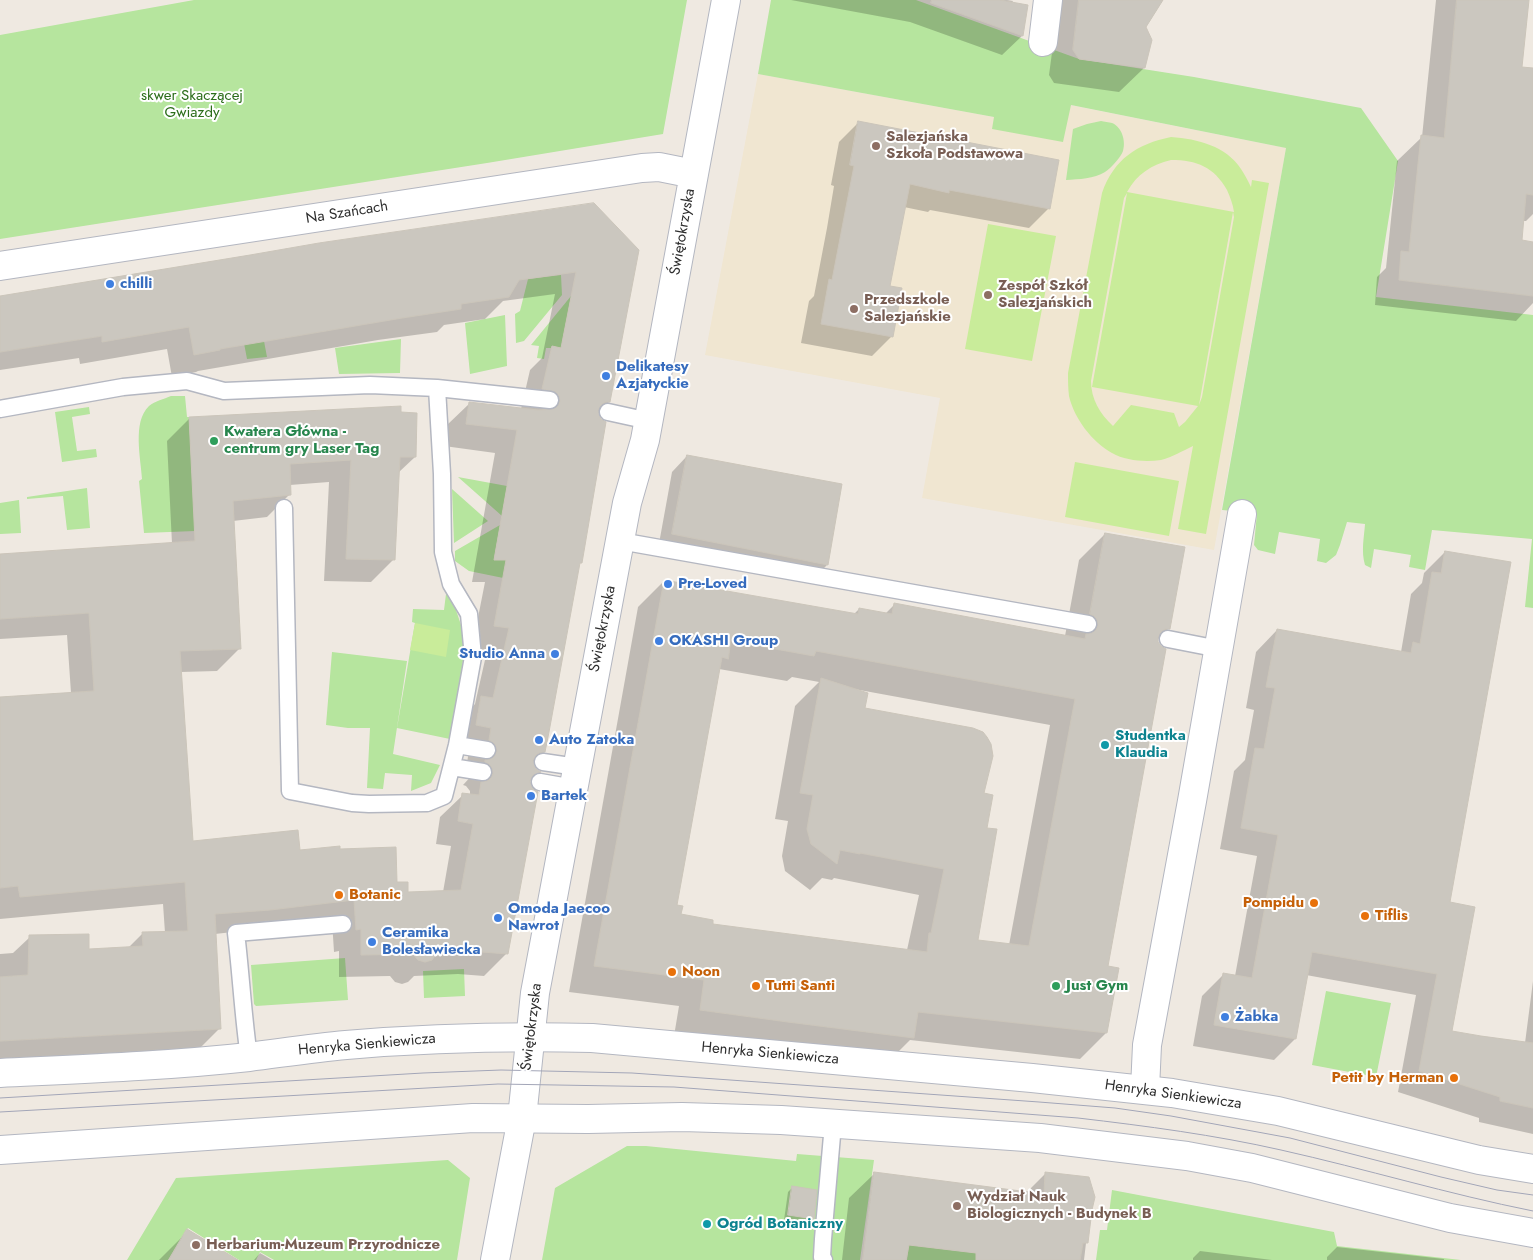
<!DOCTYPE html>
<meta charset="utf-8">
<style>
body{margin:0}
canvas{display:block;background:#efe9e1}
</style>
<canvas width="1533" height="1260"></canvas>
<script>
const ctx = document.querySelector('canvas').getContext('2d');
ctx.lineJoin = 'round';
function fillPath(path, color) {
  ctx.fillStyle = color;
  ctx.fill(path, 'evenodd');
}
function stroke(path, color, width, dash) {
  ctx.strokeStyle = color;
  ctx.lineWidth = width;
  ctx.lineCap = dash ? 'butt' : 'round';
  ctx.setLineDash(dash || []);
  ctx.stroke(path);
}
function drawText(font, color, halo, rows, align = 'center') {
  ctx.font = font + ' Jost,sans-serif';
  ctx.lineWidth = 4;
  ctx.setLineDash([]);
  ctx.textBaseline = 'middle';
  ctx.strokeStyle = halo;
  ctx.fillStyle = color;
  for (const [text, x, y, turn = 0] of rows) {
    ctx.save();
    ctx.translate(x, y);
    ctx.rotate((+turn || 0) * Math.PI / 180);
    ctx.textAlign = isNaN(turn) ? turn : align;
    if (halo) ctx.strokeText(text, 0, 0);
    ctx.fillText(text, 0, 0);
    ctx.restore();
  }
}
const education = new Path2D(`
 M758,74L994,117L1070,105L1286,148L1214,550L922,498L940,398L705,355Z`);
const green = new Path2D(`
 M194,0H687L663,134L487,163L0,239V35Z
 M771,0H916L1079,59L1194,77L1361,108L1398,161L1376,297L1533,315V608L1525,607L1532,539L1432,530L1425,570L1409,567L1411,555L1374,549L1371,568L1365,565C1361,551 1364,538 1365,524L1347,522L1340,545L1336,555L1326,563L1317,561L1320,539L1279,532L1275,554L1258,550L1254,545L1257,513L1222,510L1286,148L1071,105L1063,142L992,129L994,117L758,74Z
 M1101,121C1104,122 1109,122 1112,123C1122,127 1126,141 1123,151C1121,157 1111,168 1105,172C1094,179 1079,179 1066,180L1073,129L1087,124Z
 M561,275L562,295L524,341L516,343L515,314L520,311L528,279Z
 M571,296L561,348L552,346L551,348H546L544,359L537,358L539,346L531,345Z
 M258,309L267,357L247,359L238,312Z
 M505,315L507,366L470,374L465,323Z
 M401,339L400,373L339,374L335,348Z
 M171,396H185L187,417H189L195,531L144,533L139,481L142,479C141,459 132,422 149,406C155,401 164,399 171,396Z
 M89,407L90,414L72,417L77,451L96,449L97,457L62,462L55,412Z
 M458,477L507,486L502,516Z
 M87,488L90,528L67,530L63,496L27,499V497Z
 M452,489L488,521L454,543Z
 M19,500L21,533L0,534V503Z
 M500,525L494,559L516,561L513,580L469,571L455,561V551Z
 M446,594L453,601L463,631L465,644L463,661L450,739L397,728L415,623L412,622L413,609L444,610Z
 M332,652L407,661L393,754L440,765L431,783L411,791L412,775L385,773L383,789L367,788L370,728H348L326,725Z
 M345,958L348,1000L256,1006L254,1004L251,965Z
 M464,969L465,996L424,998L423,971Z
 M1326,991L1391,1003L1376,1077L1312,1065Z
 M627,1146H646L796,1161L797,1154L874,1160L860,1260H542L555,1188Z
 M448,1160L470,1178L457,1260H274L260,1252L256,1260H239L188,1228L168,1260H127L176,1178Z
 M1112,1190L1334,1232L1337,1246L1461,1260H1096L1100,1230H1107Z
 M909,1245L976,1253L983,1260H907Z`);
const pitch = new Path2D(`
 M1171,137C1198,139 1226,146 1241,169C1245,175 1248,181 1251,187L1252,180L1269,183L1206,534L1178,529L1193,446C1182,451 1173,457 1161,460C1145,462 1126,461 1112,453C1092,442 1074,418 1069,396C1068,388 1068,380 1068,373L1102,193C1114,159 1137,144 1171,137ZM1171,160C1197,160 1214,167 1227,190C1230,197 1233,204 1234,212L1127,192C1137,174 1151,165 1171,160ZM1127,193L1092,387L1198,406L1185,422L1179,427L1174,413L1131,405L1113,426C1100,414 1091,399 1091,381L1124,198ZM1233,212L1234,217L1202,397L1199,405Z
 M988,224L1056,236L1032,361L965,349Z
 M1075,462L1179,481L1169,536L1065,517Z
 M415,623L450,630L446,657L410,650Z`);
const shadow = new Path2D(`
 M791,0H1007L1013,1L1012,3L1026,6L1022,36L1002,55L910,22Z
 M1059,0H1157L1145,26L1144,68L1119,92L1054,83L1049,75Z
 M1436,0H1528L1521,68L1533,70V214L1526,221H1522L1520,242L1533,243V303L1516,321L1375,305L1377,277L1386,268L1397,161L1422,137Z
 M859,122L1049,208L1029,228L930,210L928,212L904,207L889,287L892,336L872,356L801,343L809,301L814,296L827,228L834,186L831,185L839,142Z
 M593,205L609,402L597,413L579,564L544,752L532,763L533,767L539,772L529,782L507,953L484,976L458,974L414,976L408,982L402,984L395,982L390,976L339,977V951L334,952L332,921L215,934L219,1029L197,1051L0,1062V954L13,953L30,937L88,951L128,948L143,933H165L163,904L0,919V698L71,693L67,635L0,639V555L172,544L167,441L190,418L415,457L398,473L394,559L371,582L324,581L329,482L290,485V494L267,517L233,521L240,648L217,671L181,672L192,843L299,852L339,851L396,883L407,893L443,892L451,846L436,844L440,817L463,795H470V791L466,786L463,785L475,772L467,763L469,750L459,720L475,704L487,651L472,648L485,582H472L495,453L444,446L447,425L470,403L521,409L530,370L542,358L555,294L503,301L485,319L444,325L437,332L378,340L198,371L196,372L172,377L167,349L80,364L79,358L0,370V297Z
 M687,456L827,565L812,580L658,549L672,472Z
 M1105,534L1168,629L1157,640L1106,967V1033L1080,1059L910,1040L886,1064L674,1036L679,1006L569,992L638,607L664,581L853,615L859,609L885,614L895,604L1065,636L1079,560ZM719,669L787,681L792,677L819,682L795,706L775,819L788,821L782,856L785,871L810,890L822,878L832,880L834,878L919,895L907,950L711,925L680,915L676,906ZM854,689L1050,725L1009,945L977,941L986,829L983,794L863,709Z
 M1445,552L1451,1032L1525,1043L1533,981V1134L1479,1122V1118L1398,1092L1416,995L1306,975L1295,1039L1274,1060L1193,1046L1202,996L1224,974L1235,976L1257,856L1220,849L1234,771L1245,760L1254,710L1246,708L1256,652L1277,630L1401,652L1411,594L1422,583L1424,573Z
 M874,1174L1026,1193L1045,1174L1090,1209L1084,1260H842L849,1198Z
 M792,1188L813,1219L808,1223L784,1220L788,1192Z
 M188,1231L236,1260H159Z
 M1337,1247L1444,1259V1260H1327V1257Z
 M1200,1251L1272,1260H1193V1258Z
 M260,1253L272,1260H254Z`);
const building = new Path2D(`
 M932,0H1000L1028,5L1023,36L931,3Z
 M1079,0H1163L1146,27L1152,40L1145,68L1079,59L1073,50Z
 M1457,0H1529L1522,67L1533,68V195L1526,194L1522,240L1533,242V296L1399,280L1401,251L1409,252L1421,135L1444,138Z
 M858,121L1059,160L1050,209L949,190V193L910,184L890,286L902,288L893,337L821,324L829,279L832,280L846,207L854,166L850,165Z
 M594,203L639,250L610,402H605L601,405L598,410L599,415L601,419L606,422L582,563H580L549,732L545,752L539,753L536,755L533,760L534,766L537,770L541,772L533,775L530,781L531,786L538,792L508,954L482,952L436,954L432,960L425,962L418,960L413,954L361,955V929L356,930L354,900L270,910L215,914L221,1029L0,1041V977L28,975L29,935L89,934V949L143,946L142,932L188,931L185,882L20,897L18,886L0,888V697L94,691L89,613L0,619V554L195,541L189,417L401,406V412L417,413L416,457H400L395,560L346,559L351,460L290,464L291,495L233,501L241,649L180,651L193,841L298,830L300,850L340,846V849L396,847L397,882H408V892L461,890L473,824L458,821L462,793L479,795L481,782L487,781L491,778L493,774L492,768L489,764L485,762V760L490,759L494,757L497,751L496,747L494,743L489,740L491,728L476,725L481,696L493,698L509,628L494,626L506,560H494L517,430L466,424L469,402L538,410L554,409L558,406L560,401L559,396L556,392L542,389L552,346L561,348L576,272L519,280L509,297L461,304V309L402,318L220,349V350L194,355L189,327L102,342V336L0,352V296L250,255L319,243Z
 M687,455L842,484L828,565L672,534Z
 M1105,533L1185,547L1170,629H1165L1161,632L1158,638V642L1161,646L1166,649L1108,966L1119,968L1107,1033L918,1012L914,1038L788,1022L700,1010L704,980L594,966L664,580L858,614L859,608L892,614L894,603L1085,639L1086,634L1092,633L1096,630L1098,626L1097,620L1094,616L1090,614ZM731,641L814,656L816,651L1075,699L1029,946L978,940L997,829L987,828L993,795L984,793L993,756L991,744L987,737L983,732L973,728L865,708L868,693L821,678L800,793L813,795L807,829L811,844L837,864L840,850L860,854V853L944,869L931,933H929L927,952L713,924V920L681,914L683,906L677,905L722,657L728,659Z
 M1445,551L1511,562L1450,902L1475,907L1452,1031L1481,1036L1533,1043V1108L1500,1101V1097L1419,1071L1437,974L1312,952L1296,1039L1214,1025L1223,973L1252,978L1278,835L1241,828L1255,748L1264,749L1275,688L1266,687L1277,629L1411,653L1413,642L1420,644L1432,572L1441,573Z
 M874,1172L1044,1194L1045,1172L1089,1177L1095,1197L1092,1210L1088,1243H1083L1080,1260H976V1253L909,1245L906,1260H863Z
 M792,1186L817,1190L814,1219L788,1215Z
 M187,1229L238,1260H169Z`);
const service = new Path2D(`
 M0,409L123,387L187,381L224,391L370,385L437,388L550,400
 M608,412L649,421
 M284,508L290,791L352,803L369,804L427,803L444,796L457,745L473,657L469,614L451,584L443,552L442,474L437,388
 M620,541L1088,624
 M1168,639L1219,649
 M457,745L487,750
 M543,762L577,767
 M452,767L483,772
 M540,782L574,788
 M249,1057C243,1016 241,974 236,933L343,924
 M824,1260L822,1257L823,1239L833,1124`);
const minor = new Path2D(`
 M1043,42L1048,0
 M0,266L642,168L659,167L694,174
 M1145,1089L1147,1045L1192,801L1242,514
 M495,1260L522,1118L535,993L627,503L645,440L726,0`);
const tertiary = new Path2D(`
 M0,1073C83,1069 166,1066 249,1057C281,1053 314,1048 346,1045C428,1038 510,1036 592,1038L1032,1078L1172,1093L1278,1111L1479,1160L1533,1169
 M0,1150L473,1118L588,1119L682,1117L781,1120L1040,1138L1187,1156L1252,1168L1450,1218L1533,1233`);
const tram = new Path2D(`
 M0,1098L423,1073L501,1070L632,1073L1039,1102L1115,1108L1171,1116L1290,1138L1441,1177L1497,1190L1533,1195
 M0,1112L498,1084L674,1087L1078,1118C1146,1126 1215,1135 1281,1150C1366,1169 1448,1194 1533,1211`);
const markers = [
 [876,146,5,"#8d6e63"],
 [110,284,5,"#3f7fe0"],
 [988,295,5,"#8d6e63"],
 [854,309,5,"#8d6e63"],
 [606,376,5,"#3f7fe0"],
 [214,441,5,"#2e9e5b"],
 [668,584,5,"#3f7fe0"],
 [659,641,5,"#3f7fe0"],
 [555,654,5,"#3f7fe0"],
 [539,740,5,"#3f7fe0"],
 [1105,745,5,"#0f9aa8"],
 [531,796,5,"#3f7fe0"],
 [339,895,5,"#e8710a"],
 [1314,903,5,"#e8710a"],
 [1365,916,5,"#e8710a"],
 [498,918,5,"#3f7fe0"],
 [372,942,5,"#3f7fe0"],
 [672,972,5,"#e8710a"],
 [756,986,5,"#e8710a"],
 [1056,986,5,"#2e9e5b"],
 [1225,1017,5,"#3f7fe0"],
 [1454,1078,5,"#e8710a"],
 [957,1206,5,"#8d6e63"],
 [707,1224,5,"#0f9aa8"],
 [196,1245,5,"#8d6e63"]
];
const parkNames = [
 ["skwer Skaczącej",192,96],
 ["Gwiazdy",192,113]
];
const educationNames = [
 ["Salezjańska",886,137],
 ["Szkoła Podstawowa",886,154],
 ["Zespół Szkół",998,286],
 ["Salezjańskich",998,303],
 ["Przedszkole",864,300],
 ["Salezjańskie",864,317],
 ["Wydział Nauk",967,1197],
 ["Biologicznych - Budynek B",967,1214],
 ["Herbarium-Muzeum Przyrodnicze",206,1245]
];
const streetNames = [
 ["Na Szańcach",347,213,-9],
 ["Świętokrzyska",683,232,-80],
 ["Świętokrzyska",603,629,-79],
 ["Świętokrzyska",532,1027,-83],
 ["Henryka Sienkiewicza",367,1045,-5],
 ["Henryka Sienkiewicza",770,1054,5],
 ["Henryka Sienkiewicza",1173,1095,8]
];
const shopNames = [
 ["chilli",120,284],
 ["Delikatesy",616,367],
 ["Azjatyckie",616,384],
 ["Pre-Loved",678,584],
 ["OKASHI Group",669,641],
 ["Studio Anna",545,654,"right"],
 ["Auto Zatoka",549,740],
 ["Bartek",541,796],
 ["Omoda Jaecoo",508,909],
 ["Nawrot",508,926],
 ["Ceramika",382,933],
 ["Bolesławiecka",382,950],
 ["Żabka",1235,1017]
];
const leisureNames = [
 ["Kwatera Główna -",224,432],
 ["centrum gry Laser Tag",224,449],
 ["Just Gym",1066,986]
];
const cultureNames = [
 ["Studentka",1115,736],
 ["Klaudia",1115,753],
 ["Ogród Botaniczny",717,1224]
];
const foodNames = [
 ["Botanic",349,895],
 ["Pompidu",1304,903,"right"],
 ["Tiflis",1375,916],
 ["Noon",682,972],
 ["Tutti Santi",766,986],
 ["Petit by Herman",1444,1078,"right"]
];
fillPath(education, '#f0e6d1');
fillPath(green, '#b6e59e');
fillPath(pitch, '#c9ec9a');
fillPath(shadow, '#0003');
fillPath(building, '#cbc7bf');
stroke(building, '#cbc5ba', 1);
stroke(service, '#b4b7c1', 19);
stroke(minor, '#b4b7c1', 30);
stroke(tertiary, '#b4b7c1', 30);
stroke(service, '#fff', 16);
stroke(minor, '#fff', 28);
stroke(tertiary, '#fff', 28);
stroke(tram, '#a3a6b8', 1);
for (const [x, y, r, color] of markers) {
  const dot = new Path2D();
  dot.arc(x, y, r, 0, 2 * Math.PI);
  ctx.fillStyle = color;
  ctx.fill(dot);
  stroke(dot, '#fff', 2);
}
drawText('15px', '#2c6e1b', '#fff', parkNames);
drawText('bold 15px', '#785e54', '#fff', educationNames, 'left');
drawText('15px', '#2e2e2e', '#fff', streetNames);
drawText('bold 15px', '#366cbe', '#fff', shopNames, 'left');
drawText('bold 15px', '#27864d', '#fff', leisureNames, 'left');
drawText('bold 15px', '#0d838f', '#fff', cultureNames, 'left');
drawText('bold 15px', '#c56008', '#fff', foodNames, 'left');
</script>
